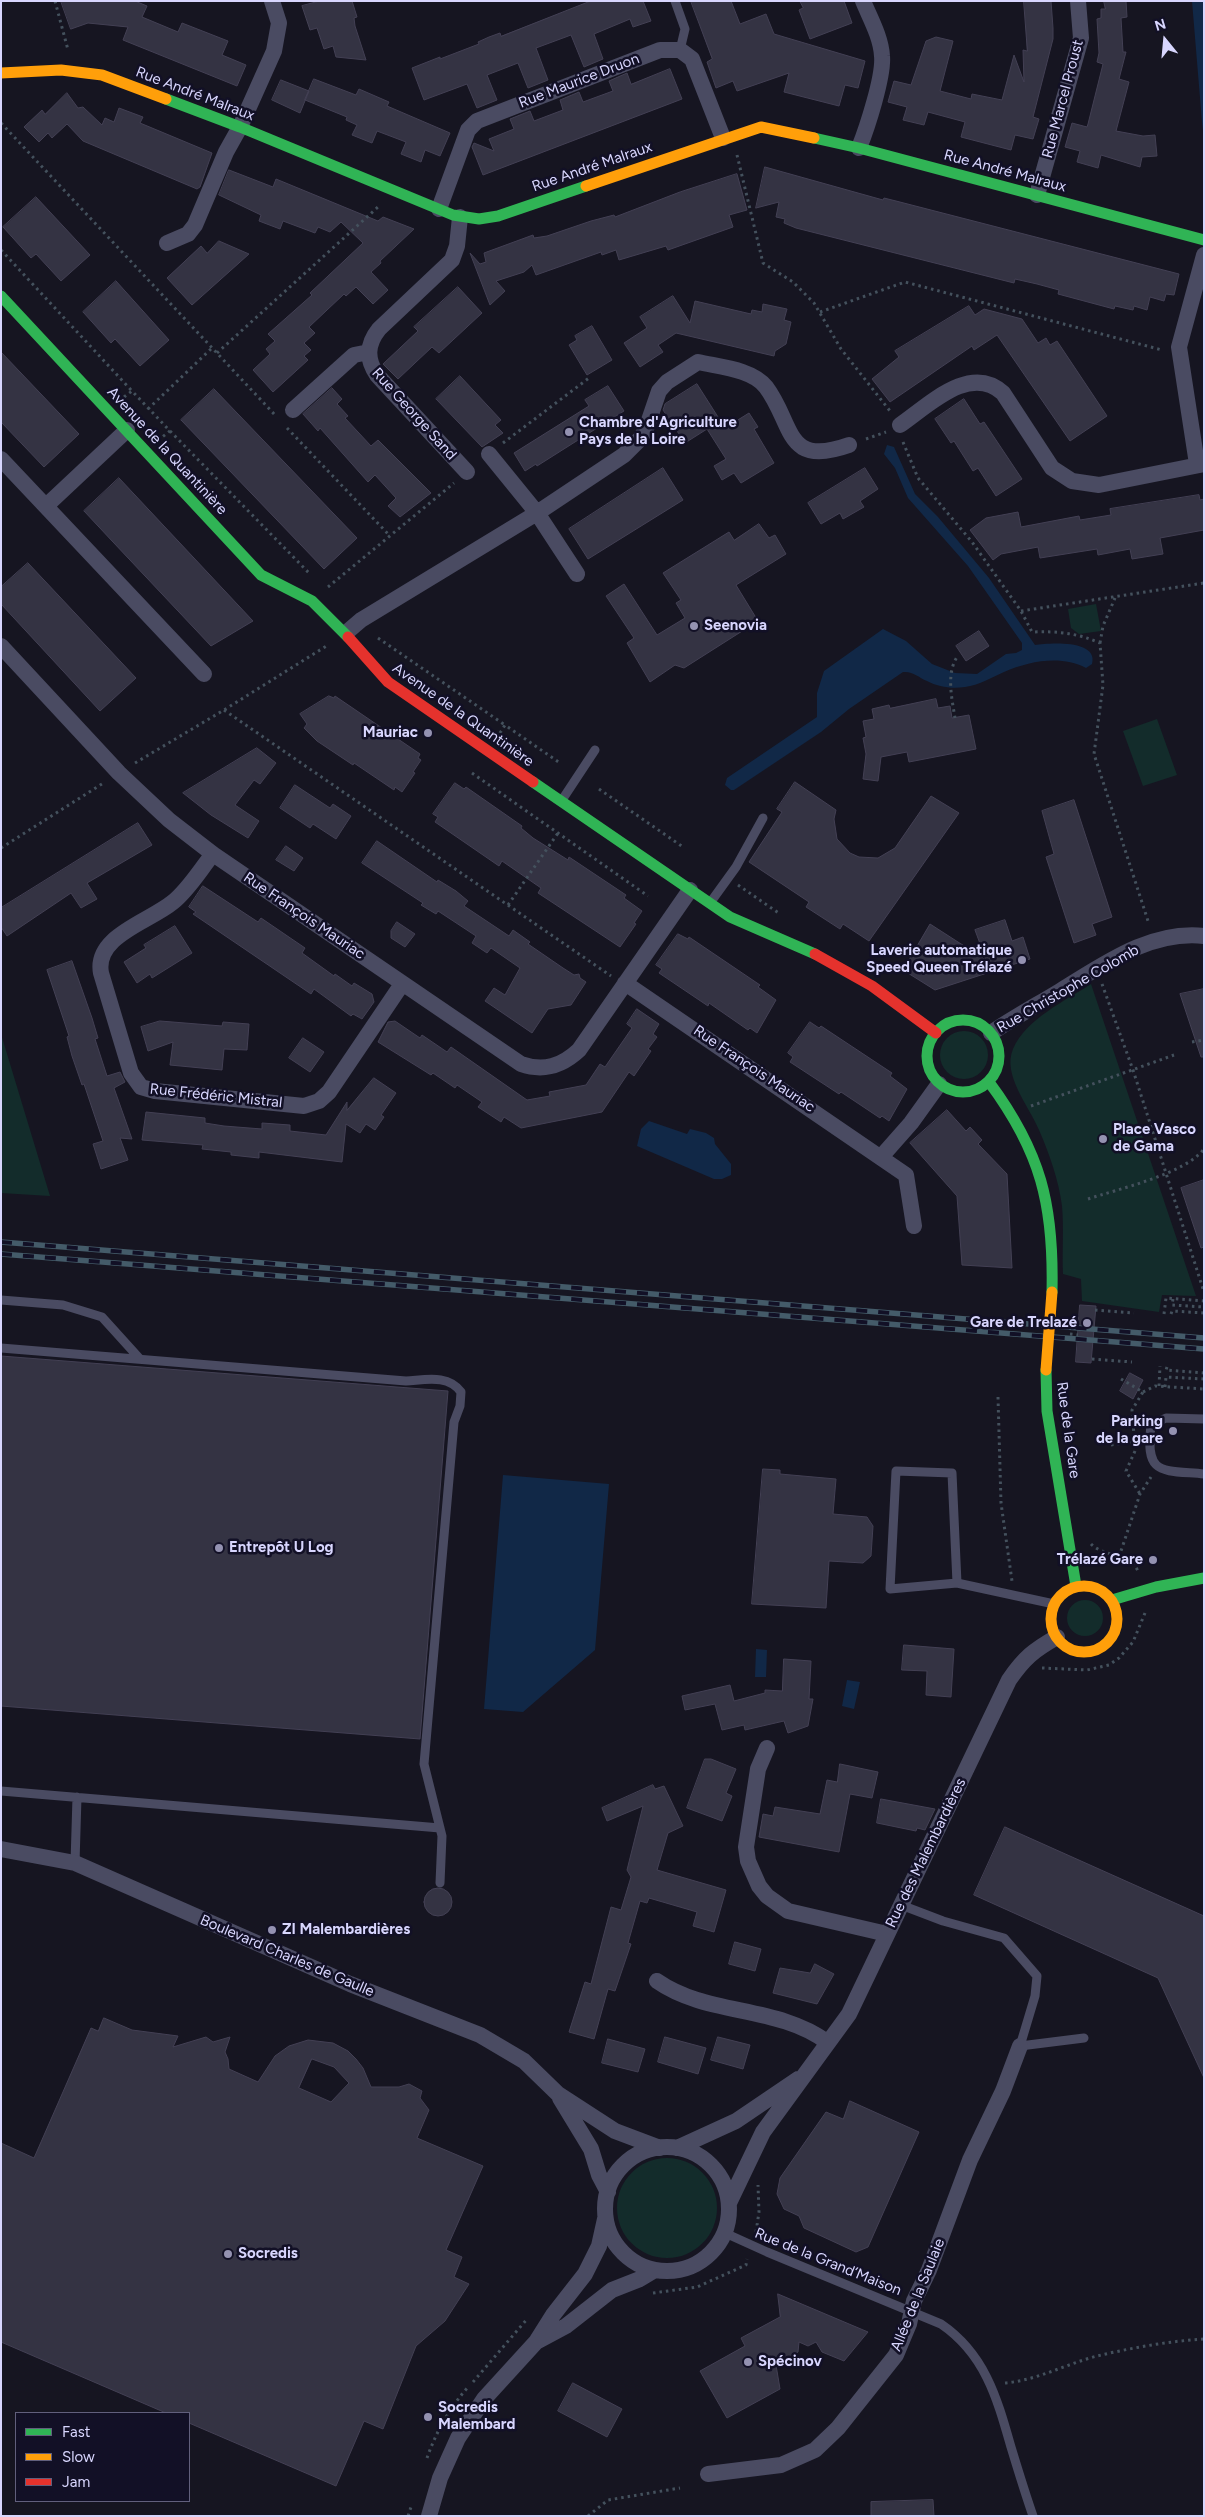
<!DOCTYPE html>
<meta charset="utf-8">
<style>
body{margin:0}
#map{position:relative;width:1205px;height:2517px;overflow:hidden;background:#161521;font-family:Figtree,sans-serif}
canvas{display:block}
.frame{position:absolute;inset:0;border:2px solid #d8d6fe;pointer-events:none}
.legend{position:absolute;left:15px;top:2412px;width:175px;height:90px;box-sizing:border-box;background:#121026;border:1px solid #615f7c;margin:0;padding:6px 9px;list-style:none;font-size:15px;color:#d8d6fe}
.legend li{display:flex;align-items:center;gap:10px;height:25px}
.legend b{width:25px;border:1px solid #615f7c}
.north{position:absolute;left:1140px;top:15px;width:50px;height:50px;-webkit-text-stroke:4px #121026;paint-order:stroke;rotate:343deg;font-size:14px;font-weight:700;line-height:20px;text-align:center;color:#d8d6fe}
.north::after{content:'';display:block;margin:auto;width:18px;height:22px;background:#d8d6fe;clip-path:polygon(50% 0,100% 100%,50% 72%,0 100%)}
</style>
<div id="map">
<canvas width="1205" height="2517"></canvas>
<div class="frame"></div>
<ul class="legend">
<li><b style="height:6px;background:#30b455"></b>Fast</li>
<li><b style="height:6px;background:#ff9f0a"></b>Slow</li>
<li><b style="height:6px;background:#e5322d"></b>Jam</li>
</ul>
<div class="north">N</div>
</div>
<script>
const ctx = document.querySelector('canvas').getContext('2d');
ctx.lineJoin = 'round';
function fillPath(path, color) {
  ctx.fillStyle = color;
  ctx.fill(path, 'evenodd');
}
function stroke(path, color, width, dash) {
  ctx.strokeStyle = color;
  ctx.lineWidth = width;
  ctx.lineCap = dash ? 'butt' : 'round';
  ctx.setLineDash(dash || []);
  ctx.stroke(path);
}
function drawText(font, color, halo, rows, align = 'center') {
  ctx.font = font + ' Figtree,sans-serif';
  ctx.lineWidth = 5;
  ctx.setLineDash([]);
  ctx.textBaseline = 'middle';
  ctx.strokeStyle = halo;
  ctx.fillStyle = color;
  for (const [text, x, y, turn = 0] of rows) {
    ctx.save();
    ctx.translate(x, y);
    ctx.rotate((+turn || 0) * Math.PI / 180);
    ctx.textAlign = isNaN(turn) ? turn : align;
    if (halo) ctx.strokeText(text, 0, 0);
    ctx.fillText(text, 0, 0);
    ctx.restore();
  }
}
const green = new Path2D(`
 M1096,604L1101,631L1079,634L1071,628L1068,609Z
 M1157,719L1177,775L1143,786L1123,731Z
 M1091,984L1196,1296L1162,1295L1159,1312L1082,1301L1081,1279L1063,1274C1062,1252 1064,1228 1062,1206C1059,1181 1049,1153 1039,1130C1029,1106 1002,1075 1013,1049C1026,1019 1065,1001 1091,984Z
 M940 1055a24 24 0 1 1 48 0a24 24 0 1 1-48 0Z
 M1,1034L50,1196L1,1193Z
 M1067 1618a18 18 0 1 1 36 0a18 18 0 1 1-36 0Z
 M617 2208a50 50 0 1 1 100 0a50 50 0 1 1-100 0Z`);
const water = new Path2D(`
 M1192,1H1204V139L1202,122Z
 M887,445L894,447L915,494L938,517L989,578L1035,645C1048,643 1099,639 1092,664L1086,668C1061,655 1030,661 1004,672C991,678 979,685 965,687C952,689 938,687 927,681C918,677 913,671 903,672L849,709L821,732L734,790H731L725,785L727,778L817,717V693L824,671L883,629L906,641L932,664L955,673L977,674L1006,654L1016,653L1022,650V643L968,566L908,498L895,468L884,454Z
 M649,1121L687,1134L690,1129L706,1133L714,1138L715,1144L731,1164V1175L722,1179H714L637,1146L641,1129Z
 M503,1475L609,1484L595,1650L523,1712L484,1709Z
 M756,1649L767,1650L766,1677H755Z
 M847,1680L860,1682L854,1709L842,1706Z`);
const building = new Path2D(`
 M61,1H135L147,6L142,17L178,32L182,23L228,41L222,55L246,65L237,86L123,40L128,27L88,23L71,29Z
 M320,1H352L357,17L354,18L355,26L366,60L336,57L333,46L324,49L317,28L310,30L302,6Z
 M591,1H643L651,21L633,27L630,19L594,34L603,59L584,67L571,35L536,48L548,80L528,88L518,63L487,75L497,100L477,108L467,84L424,100L412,68L440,57V59L479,44L478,42L489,37L500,33L501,36Z
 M691,1H731L740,24L766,14L774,34L865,61L858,88L845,85L839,106L784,92L789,73L737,91L733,81L716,88L707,62L712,59Z
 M800,1H844L852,23L810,39L799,10L803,8Z
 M1024,1H1051L1053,28V39L1033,117L1039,119L1033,139L1015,135L1011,150L961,137L965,122L928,112L924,125L903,120L907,107L888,102L894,81L911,85L926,41L936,37L953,41L940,91L971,99L972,94L1002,100L1014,55L1024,82L1023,50L1027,51Z
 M1104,1H1126L1127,17L1121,18L1123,52H1126L1119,79L1129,82L1116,131L1143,136L1155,135L1157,156L1142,157L1140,167L1101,155L1098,168L1077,162L1080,151L1065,147L1072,123L1087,127L1088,124L1103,64L1097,62L1099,53L1097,19L1101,18V9H1105Z
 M670,69L682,99L483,175L472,147L474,143L494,151L489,139L514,129L510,119L530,111L534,121L563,110L560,100L579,92L583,102L613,91L609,81L627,73L631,84Z
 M314,79L356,95L359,89L389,102L387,106L450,133L440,156L425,150L421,162L401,154L406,142L377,131L372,143L352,135L357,125L346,120L347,117L305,100Z
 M281,80L309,91L300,113L272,100Z
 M67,93L78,108L83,107L102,125L105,118L114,122L119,108L143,117L140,123L212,153L200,187L197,189L83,141L67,124L52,138L48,133L39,142L24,127L42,110L45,114Z
 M765,167L883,200L884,198L896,201L1179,274L1174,295L1166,294L1164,301L1150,297L1147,310L1134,306L1133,310L1115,306L1114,309L1058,294L1059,290L1037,284L1015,279L1014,283L796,228L784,223L785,219L776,217L779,202L756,208Z
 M229,170L273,187L276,179L378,221L383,217L414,229L380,261L381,263L371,272L388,290L373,304L356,287L346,296L344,294L309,327L315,333L304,343L311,350L304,356L308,360L273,392L253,370L270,354L266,349L275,341L268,334L312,295L310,293L363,243L341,222L330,232L318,227L315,233L283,221L280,229L259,221L261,215L219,195Z
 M737,174L747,210L729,215L733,227L668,250L666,246L619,260L616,250L602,255L601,252L536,275L532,265L524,272L496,281L505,291L490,305L470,253L480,264L486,262L484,253L533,235L534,238L547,236L591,221L614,215L615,217L680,192Z
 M36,197L90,255L61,281L36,254L31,258L3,227Z
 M219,241L249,254L192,305L167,278L201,246L207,253Z
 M116,281L169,340L140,366L115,339L111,343L83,312Z
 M458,287L482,313L439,353L432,347L398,379L383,364L418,331L414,327Z
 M673,296L690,323L695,301L751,314L752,310L762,312L763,304L787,309L784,320L791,322L786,344L775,351L774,356L676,333L658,345L663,352L640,367L624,343L647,328L640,317Z
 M969,306L975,315L984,309L1022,319L1038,343L1046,338L1050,345L1057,341L1107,416L1070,441L997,335L974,350L972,346L890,402L872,379L899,357L895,351Z
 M592,326L612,360L587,375L569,345L577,340L575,336Z
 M1,352L79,434L44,467L1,422Z
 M460,376L501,420L495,425L503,433L482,447L436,399Z
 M697,384L725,428L749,413L758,427L754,429L774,463L741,483L734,473L722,480L714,466L726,459L707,429L685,443L663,410L665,404Z
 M608,386L624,411L537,466L536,464L525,471L514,453L589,406L585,400Z
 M332,388L342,399L337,404L348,416L345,418L371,446L378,440L431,493L400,517L388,506L396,498L375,475L368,482L320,428L318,431L303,414Z
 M214,389L357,538L324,569L181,420Z
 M964,399L980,424L984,422L1022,479L996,496L978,468L973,471L954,441L951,443L935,419Z
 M663,468L683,500L588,559L569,529Z
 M865,468L878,489L860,501L864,507L843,519L840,513L821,524L808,503Z
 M119,478L253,621L211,646L113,542L84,511Z
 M1199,495L1200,500L1204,499V530L1160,538L1163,554L1132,559L1130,549L1098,555L1097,549L1040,558L1038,547L1001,554L993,560L970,530L986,518L1018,512L1021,527L1079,516L1080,520L1111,515L1110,509Z
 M759,524L769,538L775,535L786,554L736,585L758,621L684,668L675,665L650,682L627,643L634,638L606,596L624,584L657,635L685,618L676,603L681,600L663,573L729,532L734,540Z
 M28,563L136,678L100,711L1,604V587Z
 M979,631L989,646L966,661L956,646Z
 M329,696L334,698L335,696L420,754L418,758L421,760L413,772L415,773L402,792L395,787L394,790L354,763L353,765L317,741L304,728L307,724L300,714Z
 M936,699L938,708L950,706L952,718L969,715L976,749L909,762L907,752L881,757L878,781L863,779L866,754L863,738L866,737L863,721L874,719L872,709L889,705L890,708Z
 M257,748L276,763L260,784L254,780L235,805L259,821L248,838L211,815L183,793Z
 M795,782L836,810L834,819L837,839L850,853L859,857L878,858L895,848L931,796L959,813L869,941L843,924L840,929L806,907L809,902L749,862L782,812L777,809Z
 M455,783L464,789L466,787L522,826L521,828L533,838L568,860L569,857L626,895L624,898L642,911L634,923L636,924L620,947L538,893L541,888L502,861L499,866L435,822L438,817L433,814Z
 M295,785L330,808L333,804L351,816L336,839L313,824L310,828L280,808Z
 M1074,800L1112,917L1092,924L1096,935L1074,943L1046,857L1054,854L1042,811Z
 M138,823L152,845L87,883L97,899L81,908L71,893L7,936L1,927V908Z
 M377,841L437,882L438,880L456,891L468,901L464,906L509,936L513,930L530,942L528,944L563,968L574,975L579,974L580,978L586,982L571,1005L548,1009L532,1033L485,1001L494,988L505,995L520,968L491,948L487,953L472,943L476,936L438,911L436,914L421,905L423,903L362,863Z
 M286,846L303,858L294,871L276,860Z
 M203,886L258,922L261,918L305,948L302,953L334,976L335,974L352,986L354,983L372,994L374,1002L362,1019L353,1014L351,1016L314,989L311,994L193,914L196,912L189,907Z
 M1005,920L1012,941L1023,937L1030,959L935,990L903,970L930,924L986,960L975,930Z
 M397,922L415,934L405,947L391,938V931Z
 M175,926L192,953L152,978L150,974L137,983L124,962L146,948L144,945Z
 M678,934L688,939L689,937L760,985L758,987L776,1000L757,1033L750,1028L748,1030L709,1003L708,1006L659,973L662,969L656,965Z
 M72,961L92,1018L98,1038L95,1039L107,1076L120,1072L125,1082L114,1088L132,1139L120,1138L128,1160L101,1169L93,1144L103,1141L84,1084L82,1085L72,1056L67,1037L69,1036L47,970Z
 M1204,989V1057H1201L1180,994Z
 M637,1009L659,1024L653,1034L657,1037L648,1049L651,1051L634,1076L629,1072L602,1112L521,1128L504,1117L501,1122L478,1107L482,1102L457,1085L455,1088L433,1073L431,1075L378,1042L388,1022L395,1021L420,1038L422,1035L447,1052L451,1047L527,1100L550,1096L549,1092L586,1085L600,1064L605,1067L632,1028L627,1024Z
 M160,1021L222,1026L223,1022L249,1024L247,1050L224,1049L222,1070L170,1065L173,1042L148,1051L141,1027Z
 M810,1022L819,1028L821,1026L892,1073L890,1076L907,1089L889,1121L882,1116L880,1118L841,1092L839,1094L790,1062L793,1057L788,1053Z
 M303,1038L324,1052L310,1072L289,1058Z
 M374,1078L396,1093L381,1115L384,1117L375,1130L366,1124L360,1133L346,1124L342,1162L259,1152V1158L231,1155V1152L202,1149L203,1145L142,1140L146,1112L205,1118V1123L224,1126L262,1129V1123L290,1125V1131L326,1135L347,1102V1110Z
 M947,1110L966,1131L970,1127L982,1140L978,1144L1007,1174L1012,1268L962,1265L957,1196L910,1143Z
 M1204,1180V1247L1201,1248L1181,1188Z
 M1080,1305L1096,1306L1091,1363L1076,1362Z
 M1,1356L448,1391L420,1739L1,1706Z
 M1130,1373L1143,1380L1133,1399L1120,1391Z
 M763,1469L780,1470V1474L836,1479L833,1514L867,1517L873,1526L871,1556L863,1563L829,1561L826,1608L752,1604Z
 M904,1645L954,1649L951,1697L926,1695L927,1671L902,1670Z
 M784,1659L811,1661L809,1699H813L808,1726L788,1733L784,1721L745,1730L744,1725L722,1730L715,1704L685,1710L682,1696L730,1685L734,1701L765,1693V1690L782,1691Z
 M705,1759H711L736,1769L726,1793L732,1796L722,1821L687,1808Z
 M840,1764L878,1772L872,1798L850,1794L839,1852L759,1837L763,1814L773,1816L775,1807L820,1814L827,1780L837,1782Z
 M653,1785L655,1789L664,1786L683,1826L668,1833L657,1870L726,1890L714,1932L693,1926L697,1912L649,1898L647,1903L640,1901L628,1943L631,1944L615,1991L608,1989L594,2039L569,2032L585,1982L591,1984L611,1907L621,1910L631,1877L627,1870L643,1806L607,1821L602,1808Z
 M881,1799L935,1809L925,1830L917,1828L916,1831L877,1823Z
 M1005,1827L1204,1916V2078L1158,1978L974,1895Z
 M424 1902a14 14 0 1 1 28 0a14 14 0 1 1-28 0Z
 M735,1942L761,1949L755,1971L729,1964Z
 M815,1964L834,1974L817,2004L773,1993L780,1968L810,1973Z
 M104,2018L132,2030L178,2036L173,2047L206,2037L213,2042L230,2037L225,2052L228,2059L229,2069L258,2082L275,2056L289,2046L308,2040L333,2043L348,2051L356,2059L363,2068L371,2087H399L409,2084L422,2091L420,2098L429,2110L417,2138L483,2166L446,2250L462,2257L454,2277L469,2284L445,2321L416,2346L383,2429L364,2421L336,2486L189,2423V2413H166L1,2342V2143L34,2158L91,2028L98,2031ZM312,2059L334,2067L349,2083L331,2102L299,2088Z
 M665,2037L706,2048L698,2074L658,2062Z
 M718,2037L750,2045L743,2069L711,2060Z
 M608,2039L645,2049L638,2072L602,2063Z
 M850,2101L919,2132L868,2247L856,2252L804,2228L799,2216L784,2209L777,2194L780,2178L826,2112L843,2119Z
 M778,2294L868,2332L844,2361L822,2352L816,2342L808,2346L799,2342L798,2352L776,2365L780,2389L727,2418L700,2371L745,2346L741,2338L780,2317Z
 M573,2383L622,2409L607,2437L558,2411Z
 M933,2500L934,2516H871V2502Z`);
const path = new Path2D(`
 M55,1L68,50
 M1,123L276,416
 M737,155L763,263L793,282L814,303L841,349L890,411
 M1,250L132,391
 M820,312L905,282L1162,350
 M217,353L378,207
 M124,397L132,391L170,431L161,438
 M148,409L212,348
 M287,428L390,536
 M170,431L310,574
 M866,439L886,432
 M903,442L918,478L972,542L1021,611L1032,632C1057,631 1077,633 1100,643L1103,685L1094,754L1149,924
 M503,443L589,378
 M328,587L454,483
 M1021,611L1204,583
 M378,638L505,725
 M1100,643L1103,626L1115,598
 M224,710L611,976
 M955,718C952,699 946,674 957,657
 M500,733L505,725L560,763
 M135,763L224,710L328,645
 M472,773L648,896
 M599,789L683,847
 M1,848L105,782
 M738,885L780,914
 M508,905L558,833
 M1102,984L1133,1070L1204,1292
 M1192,1042L1204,1040
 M1031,1106L1174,1055
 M1088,1199C1118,1189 1185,1174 1204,1149
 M1173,1299L1172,1305L1204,1307
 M1095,1310L1134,1313
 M1164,1314L1166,1298L1204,1301
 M1171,1314L1172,1311L1204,1313
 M1070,1334L1078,1335
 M1092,1359L1132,1362
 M1167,1367L1166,1370L1204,1373
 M1121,1379L1143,1392L1132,1410L1134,1435
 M1159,1386L1160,1366
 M1165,1387L1166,1377L1204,1379
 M1143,1392L1155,1386L1204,1389
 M998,1397L1001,1503L1012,1581
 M1111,1445L1136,1441
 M1135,1451L1126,1471L1140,1494
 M1091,1544C1104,1557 1129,1553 1138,1571
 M1119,1557L1140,1494L1151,1477
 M1042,1668L1087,1670L1109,1665L1119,1658L1133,1642L1145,1613
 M756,2232L759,2212L758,2185
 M653,2293L697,2287L746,2265L747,2259
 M473,2382L528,2318
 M1005,2383C1038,2380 1066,2364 1097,2356C1131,2348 1169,2341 1204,2339
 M427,2458C436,2432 450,2407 469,2386
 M408,2516L411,2507
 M588,2516L608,2500L680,2488`);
const lane = new Path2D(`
 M675,1L685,29L680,50
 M562,800L595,750
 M710,903L736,867L763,818
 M1,1300L63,1305L102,1317L140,1359
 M1,1348L406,1381C425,1380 448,1374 461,1392L460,1406L454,1422L424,1764L442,1836L440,1883
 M1204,1419L1166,1418L1151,1425C1145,1476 1161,1470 1204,1474
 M957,1583L952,1473L896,1471L890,1589L957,1583L1054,1604
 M1,1791L440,1828
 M75,1863L77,1797
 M901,1905L943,1921L1004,1938L1037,1976L1035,1996L1020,2046L1084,2038
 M725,2233L767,2252L941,2324C985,2354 997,2398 1011,2447C1018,2470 1025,2493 1033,2516`);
const street = new Path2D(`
 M859,148C867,128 884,76 882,56C881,37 870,18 863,1
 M1037,195L1081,38L1078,1
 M439,209L468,130L477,121L660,50H680L692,59L723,138
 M460,217L457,246L452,260L379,329C367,344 366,359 377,375L467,472
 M167,243L188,234L195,225L226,152L240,127L274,51L279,23L272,1
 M293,410L354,355L369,352
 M900,425C929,405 970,363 1003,393L1052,468L1072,481L1099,485L1204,464
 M489,454L537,513L577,574
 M1,459L204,674
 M1197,464L1179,347L1204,255
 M46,506L127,430
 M347,632L361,620L537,513L624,455L640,439L646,429L659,391L667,382L698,362C719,367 752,369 766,387C794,424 784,468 849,445
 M1,646L119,773L169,820L213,854L521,1064C544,1072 562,1066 579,1050L690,890
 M213,854C200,870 189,889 173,902C149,922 94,936 101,973L131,1073L141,1087L155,1091L304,1106L319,1101L329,1092L402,984
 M625,983L906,1175L914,1226
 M991,1033C1013,1018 1037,1005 1060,991C1103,965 1150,930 1204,936
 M881,1157L911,1123L939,1084
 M767,1748L758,1769L746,1847L748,1861L759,1886L767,1896L788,1911L887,1934
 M1,1849L75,1863L350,1984L480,2035L524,2061L558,2094L615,2131L660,2148
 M657,1981C707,2016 777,2005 827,2042
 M560,2098L591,2149L599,2175L608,2192
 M605 2209a62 62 0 1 1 124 0a62 62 0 1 1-124 0Z
 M677,2148L736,2121L798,2079
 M729,2203L763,2132L849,2014L1009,1680C1024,1658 1034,1650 1057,1637
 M538,2341L566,2326L612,2290L640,2279L655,2270
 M708,2474L781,2465L815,2450L838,2428L896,2355L909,2324L914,2301L929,2270L970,2160L1003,2091L1020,2046
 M429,2516L440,2478L458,2438L484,2399L536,2342L553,2315L585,2274L599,2246L605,2219`);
const fast = new Path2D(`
 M166,99L240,127L453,215L479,219L498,216L586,186
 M814,138L859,148L1204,240
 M1,296L261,575L312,601L348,637
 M533,782L730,917L815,954
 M927 1056a36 36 0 1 1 72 0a36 36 0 1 1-72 0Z
 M989,1082C1041,1152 1054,1205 1052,1292
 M1046,1370L1047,1411L1076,1586
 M1112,1600L1156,1587L1204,1578`);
const slow = new Path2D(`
 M1,73L61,70L102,75L166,99
 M586,186L761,127L814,138
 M1051 1619a33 33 0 1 1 66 0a33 33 0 1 1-66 0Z`);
const jam = new Path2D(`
 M348,637L388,682L533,782
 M815,954L872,986L936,1033`);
const rail = new Path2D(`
 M1,1242L1204,1338
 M1,1254L1204,1349`);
const slowBridge = new Path2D(`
 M1046,1370L1052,1292`);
const markers = [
 [569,432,5,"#9492b1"],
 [694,626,5,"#9492b1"],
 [428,733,5,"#9492b1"],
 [1022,960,5,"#9492b1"],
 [1103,1139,5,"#9492b1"],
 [1087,1323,5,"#9492b1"],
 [1173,1431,5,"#9492b1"],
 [219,1548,5,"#9492b1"],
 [1153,1560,5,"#9492b1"],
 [272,1930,5,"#9492b1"],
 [228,2254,5,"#9492b1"],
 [748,2362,5,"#9492b1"],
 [428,2417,5,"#9492b1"]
];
const streetNames = [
 ["Rue Maurice Druon",579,81,-21],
 ["Rue André Malraux",195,94,21],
 ["Rue Marcel Proust",1063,99,-75],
 ["Rue André Malraux",592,167,-19],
 ["Rue André Malraux",1005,171,15],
 ["Rue George Sand",414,414,48],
 ["Avenue de la Quantinière",167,451,47],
 ["Avenue de la Quantinière",463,715,35],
 ["Rue François Mauriac",304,916,34],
 ["Rue Christophe Colomb",1068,989,-30],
 ["Rue François Mauriac",754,1069,34],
 ["Rue Frédéric Mistral",216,1096,6],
 ["Rue de la Gare",1068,1430,82],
 ["Rue des Malembardières",926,1853,-64],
 ["Boulevard Charles de Gaulle",287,1956,23],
 ["Rue de la Grand’Maison",828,2262,22],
 ["Allée de la Saulaie",918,2295,-68]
];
const poiNames = [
 ["Chambre d'Agriculture",579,423],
 ["Pays de la Loire",579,440],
 ["Seenovia",704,626],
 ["Mauriac",418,733,"right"],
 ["Laverie automatique",1012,951,"right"],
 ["Speed Queen Trélazé",1012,968,"right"],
 ["Place Vasco",1113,1130],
 ["de Gama",1113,1147],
 ["Gare de Trelazé",1077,1323,"right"],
 ["Parking",1163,1422,"right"],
 ["de la gare",1163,1439,"right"],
 ["Entrepôt U Log",229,1548],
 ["Trélazé Gare",1143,1560,"right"],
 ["ZI Malembardières",282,1930],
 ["Socredis",238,2254],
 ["Spécinov",758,2362],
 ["Socredis",438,2408],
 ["Malembard",438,2425]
];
fillPath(green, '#132c2b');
fillPath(water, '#112847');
fillPath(building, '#343343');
stroke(building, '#434054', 1);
stroke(path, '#44515d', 3, [2.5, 4]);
stroke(lane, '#4a4b62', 9);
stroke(street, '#4a4b62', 16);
stroke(fast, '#30b455', 11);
stroke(slow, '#ff9f0a', 11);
stroke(jam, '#e5322d', 11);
stroke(rail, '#445b69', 5.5);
stroke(rail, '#121026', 4, [11]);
stroke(slowBridge, '#ff9f0a', 11);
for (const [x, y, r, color] of markers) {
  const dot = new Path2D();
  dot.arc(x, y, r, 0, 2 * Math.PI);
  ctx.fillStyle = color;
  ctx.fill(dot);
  stroke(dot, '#121026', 2);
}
drawText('15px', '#d8d6fe', '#121026', streetNames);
drawText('bold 15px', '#d8d6fe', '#121026', poiNames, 'left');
</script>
